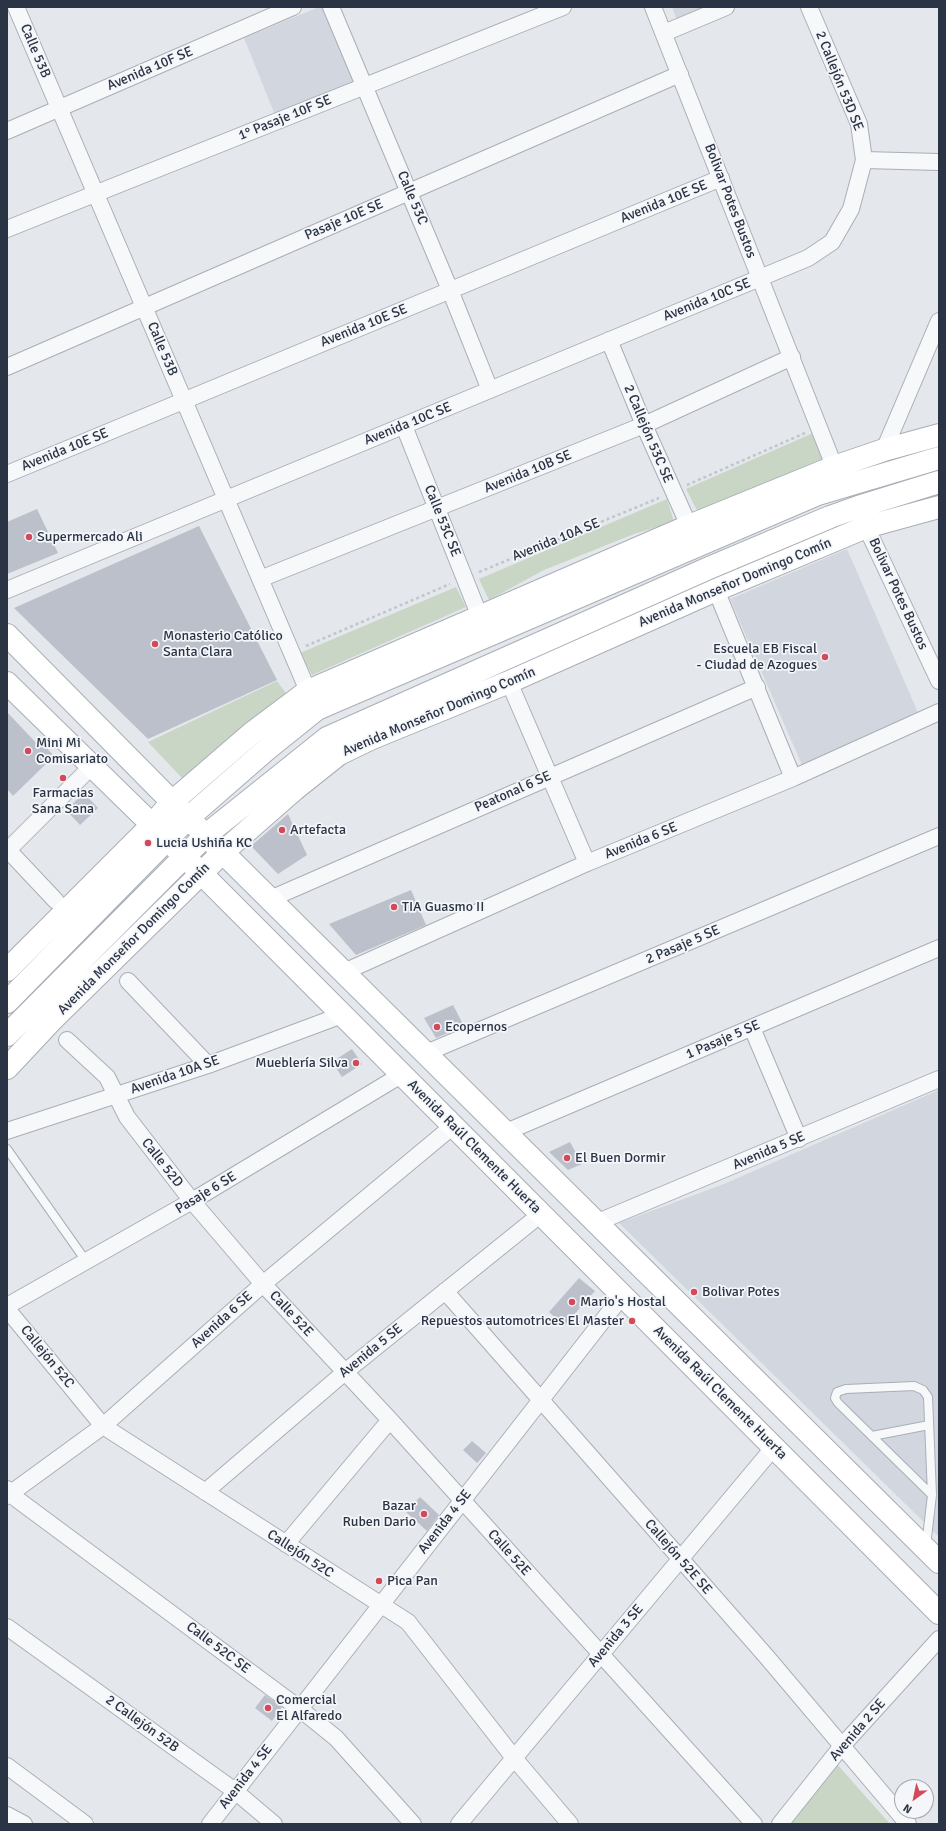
<!DOCTYPE html>
<meta charset="utf-8">
<style>
body{margin:0}
#map{position:relative;width:946px;height:1831px;overflow:hidden;background:#e4e7ec;font-family:Signika,sans-serif}
canvas{display:block}
.frame{position:absolute;inset:0;border:8px solid #2b3445;pointer-events:none}
.north{position:absolute;left:894px;top:1779px;width:40px;height:40px;box-sizing:border-box;background:#f4f6f9;border:1px solid #a4a8b1;border-radius:50%;rotate:213deg;font-size:11px;font-weight:700;line-height:16px;text-align:center;color:#2b3445}
.north::after{content:'';display:block;margin:auto;width:14px;height:18px;background:#d1495b;clip-path:polygon(50% 0,100% 100%,50% 72%,0 100%)}
</style>
<div id="map">
<canvas width="946" height="1831"></canvas>
<div class="frame"></div>
<div class="north">N</div>
</div>
<script>
const ctx = document.querySelector('canvas').getContext('2d');
ctx.lineJoin = 'round';
function fillPath(path, color) {
  ctx.fillStyle = color;
  ctx.fill(path, 'evenodd');
}
function stroke(path, color, width, dash) {
  ctx.strokeStyle = color;
  ctx.lineWidth = width;
  ctx.lineCap = dash ? 'butt' : 'round';
  ctx.setLineDash(dash || []);
  ctx.stroke(path);
}
function drawText(font, color, halo, rows, align = 'center') {
  ctx.font = font + ' Signika,sans-serif';
  ctx.lineWidth = 3.5;
  ctx.setLineDash([]);
  ctx.textBaseline = 'middle';
  ctx.strokeStyle = halo;
  ctx.fillStyle = color;
  for (const [text, x, y, turn = 0] of rows) {
    ctx.save();
    ctx.translate(x, y);
    ctx.rotate((+turn || 0) * Math.PI / 180);
    ctx.textAlign = isNaN(turn) ? turn : align;
    if (halo) ctx.strokeText(text, 0, 0);
    ctx.fillText(text, 0, 0);
    ctx.restore();
  }
}
const built = new Path2D(`
 M319,7H324L357,83L275,115L244,38Z
 M672,7H709L677,20Z
 M847,549L919,715L802,765L730,599Z
 M939,1090V1537L619,1223L724,1184Z`);
const green = new Path2D(`
 M813,433L824,458L698,512L686,489Z
 M667,499L674,522L634,534L544,570L489,600L479,579Z
 M456,587L466,607L312,675L300,653Z
 M277,681L288,696L233,736L182,778L148,742Z
 M836,1763L890,1824H786Z`);
const building = new Path2D(`
 M37,509L58,553L7,574V522Z
 M199,526L277,680L148,739L14,608Z
 M7,712L39,746L42,743L54,756L13,796L7,789Z
 M84,793L98,808L80,825L66,810Z
 M288,814L307,855L278,874L251,846Z
 M411,890L426,925L356,955L329,924Z
 M453,1005L464,1026L436,1038L424,1018Z
 M352,1049L362,1064L342,1077L332,1062Z
 M570,1142L582,1164L568,1170L549,1152Z
 M579,1278L595,1291L564,1326L549,1312Z
 M472,1441L486,1453L477,1463L463,1450Z
 M420,1497L439,1515L427,1531L406,1512Z
 M265,1695L282,1707L272,1721L255,1708Z`);
const path = new Path2D(`
 M687,485L805,433
 M479,572L659,498
 M306,646L450,584`);
const service = new Path2D(`
 M7,1149L86,1261
 M872,1436L929,1425
 M926,1546L932,1495L928,1397L923,1390L914,1386L846,1389L837,1392L835,1398L838,1403L932,1495`);
const minor = new Path2D(`
 M16,7L308,691
 M331,7L450,290L490,390
 M653,7L838,476
 M664,33L726,7
 M7,131L293,7
 M864,160L939,162
 M7,229L563,7
 M609,340L644,425L689,526
 M7,367L680,74
 M404,426L480,617
 M884,450L939,321
 M7,474L721,178
 M862,518L939,681
 M260,579L644,425L792,357
 M7,590L808,258L832,242L851,209L864,160L859,124L809,7
 M716,590L793,778
 M509,682L587,863
 M7,849L56,901
 M7,851L92,766
 M270,899L757,687
 M344,972L587,863L793,778L939,712
 M128,981L208,1065
 M752,1028L799,1139
 M67,1040L107,1077L127,1117L192,1201L263,1284L390,1420L754,1824
 M426,1053L939,836
 M7,1131L208,1065L342,1015
 M506,1132L939,948
 M598,1222L939,1079
 M445,1291L766,1656L908,1824
 M7,1306L192,1201L401,1075
 M7,1309L103,1426L408,1622L514,1758L570,1824
 M7,1489L10,1494L300,1709L336,1738L413,1824
 M205,1492L345,1372L541,1214
 M7,1496L103,1426L263,1284L453,1126
 M286,1544L390,1420
 M7,1627L235,1791L274,1824
 M7,1766L85,1824
 M7,1815L24,1824
 M210,1824L622,1296
 M459,1824L774,1447
 M780,1824L842,1746L939,1639`);
const secondary = new Path2D(`
 M7,635L188,818L939,1562
 M7,683L184,856L939,1613
 M7,970L152,825L172,802L252,733L308,691L689,526L834,467L884,450L939,435
 M7,1002L188,818L266,750L317,709L818,494L939,458
 M7,1035L206,835L327,738L709,568L830,517L858,507L939,482
 M7,1068L51,1021L223,852L295,789L339,754L370,739L509,682L716,590L866,527L939,507`);
const markers = [
 [29,537,4,"#d1495b"],
 [155,644,4,"#d1495b"],
 [825,657,4,"#d1495b"],
 [28,751,4,"#d1495b"],
 [63,778,4,"#d1495b"],
 [282,830,4,"#d1495b"],
 [148,843,4,"#d1495b"],
 [394,907,4,"#d1495b"],
 [437,1027,4,"#d1495b"],
 [356,1063,4,"#d1495b"],
 [567,1158,4,"#d1495b"],
 [694,1292,4,"#d1495b"],
 [572,1302,4,"#d1495b"],
 [632,1321,4,"#d1495b"],
 [424,1514,4,"#d1495b"],
 [379,1581,4,"#d1495b"],
 [268,1708,4,"#d1495b"]
];
const streetNames = [
 ["Calle 53B",35,51,67],
 ["Avenida 10F SE",150,69,-23],
 ["2 Callejón 53D SE",839,81,68],
 ["1° Pasaje 10F SE",285,118,-22],
 ["Calle 53C",412,198,67],
 ["Bolivar Potes Bustos",730,201,69],
 ["Avenida 10E SE",664,202,-22],
 ["Pasaje 10E SE",344,220,-23],
 ["Avenida 10C SE",707,300,-22],
 ["Avenida 10E SE",364,326,-22],
 ["Calle 53B",162,349,67],
 ["Avenida 10C SE",408,424,-22],
 ["2 Callejón 53C SE",648,434,67],
 ["Avenida 10E SE",65,450,-22],
 ["Avenida 10B SE",528,472,-22],
 ["Calle 53C SE",442,521,68],
 ["Avenida 10A SE",556,540,-22],
 ["Avenida Monseñor Domingo Comín",735,583,-23],
 ["Bolivar Potes Bustos",898,594,65],
 ["Avenida Monseñor Domingo Comín",439,712,-23],
 ["Peatonal 6 SE",513,792,-24],
 ["Avenida 6 SE",641,841,-22],
 ["Avenida Monseñor Domingo Comín",134,939,-45],
 ["2 Pasaje 5 SE",683,945,-23],
 ["1 Pasaje 5 SE",723,1040,-23],
 ["Avenida 10A SE",175,1075,-19],
 ["Avenida Raúl Clemente Huerta",474,1147,45],
 ["Avenida 5 SE",769,1151,-23],
 ["Calle 52D",162,1163,52],
 ["Pasaje 6 SE",206,1193,-31],
 ["Calle 52E",291,1314,47],
 ["Avenida 6 SE",222,1320,-42],
 ["Avenida 5 SE",371,1351,-39],
 ["Callejón 52C",47,1357,51],
 ["Avenida Raúl Clemente Huerta",720,1393,45],
 ["Avenida 4 SE",445,1522,-52],
 ["Calle 52E",509,1553,48],
 ["Callejón 52C",300,1554,33],
 ["Callejón 52E SE",678,1557,49],
 ["Avenida 3 SE",616,1636,-50],
 ["Calle 52C SE",218,1648,37],
 ["2 Callejón 52B",142,1724,36],
 ["Avenida 2 SE",858,1730,-49],
 ["Avenida 4 SE",246,1777,-52]
];
const poiNames = [
 ["Supermercado Ali",37,537],
 ["Monasterio Católico",163,636],
 ["Santa Clara",163,652],
 ["Escuela EB Fiscal",817,649,"right"],
 ["- Ciudad de Azogues",817,665,"right"],
 ["Mini Mi",36,743],
 ["Comisariato",36,759],
 ["Farmacias",63,793,"center"],
 ["Sana Sana",63,809,"center"],
 ["Artefacta",290,830],
 ["Lucia Ushiña KC",156,843],
 ["TIA Guasmo II",402,907],
 ["Ecopernos",445,1027],
 ["Mueblería Silva",348,1063,"right"],
 ["El Buen Dormir",575,1158],
 ["Bolivar Potes",702,1292],
 ["Mario's Hostal",580,1302],
 ["Repuestos automotrices El Master",624,1321,"right"],
 ["Bazar",416,1506,"right"],
 ["Ruben Dario",416,1522,"right"],
 ["Pica Pan",387,1581],
 ["Comercial",276,1700],
 ["El Alfaredo",276,1716]
];
fillPath(built, '#d2d6de');
fillPath(green, '#c9d6c5');
fillPath(building, '#bbc0ca');
stroke(service, '#a9aeb7', 10);
stroke(minor, '#a9aeb7', 18);
stroke(secondary, '#a9aeb7', 24);
stroke(path, '#c2c5cb', 2.5, [3, 3]);
stroke(service, '#f7f8fa', 8);
stroke(minor, '#f7f8fa', 16);
stroke(secondary, '#fff', 22);
for (const [x, y, r, color] of markers) {
  const dot = new Path2D();
  dot.arc(x, y, r, 0, 2 * Math.PI);
  ctx.fillStyle = color;
  ctx.fill(dot);
  stroke(dot, '#f4f6f9', 1.5);
}
drawText('14px', '#2b3445', '#f4f6f9', streetNames);
drawText('14px', '#2b3445', '#f4f6f9', poiNames, 'left');
</script>
